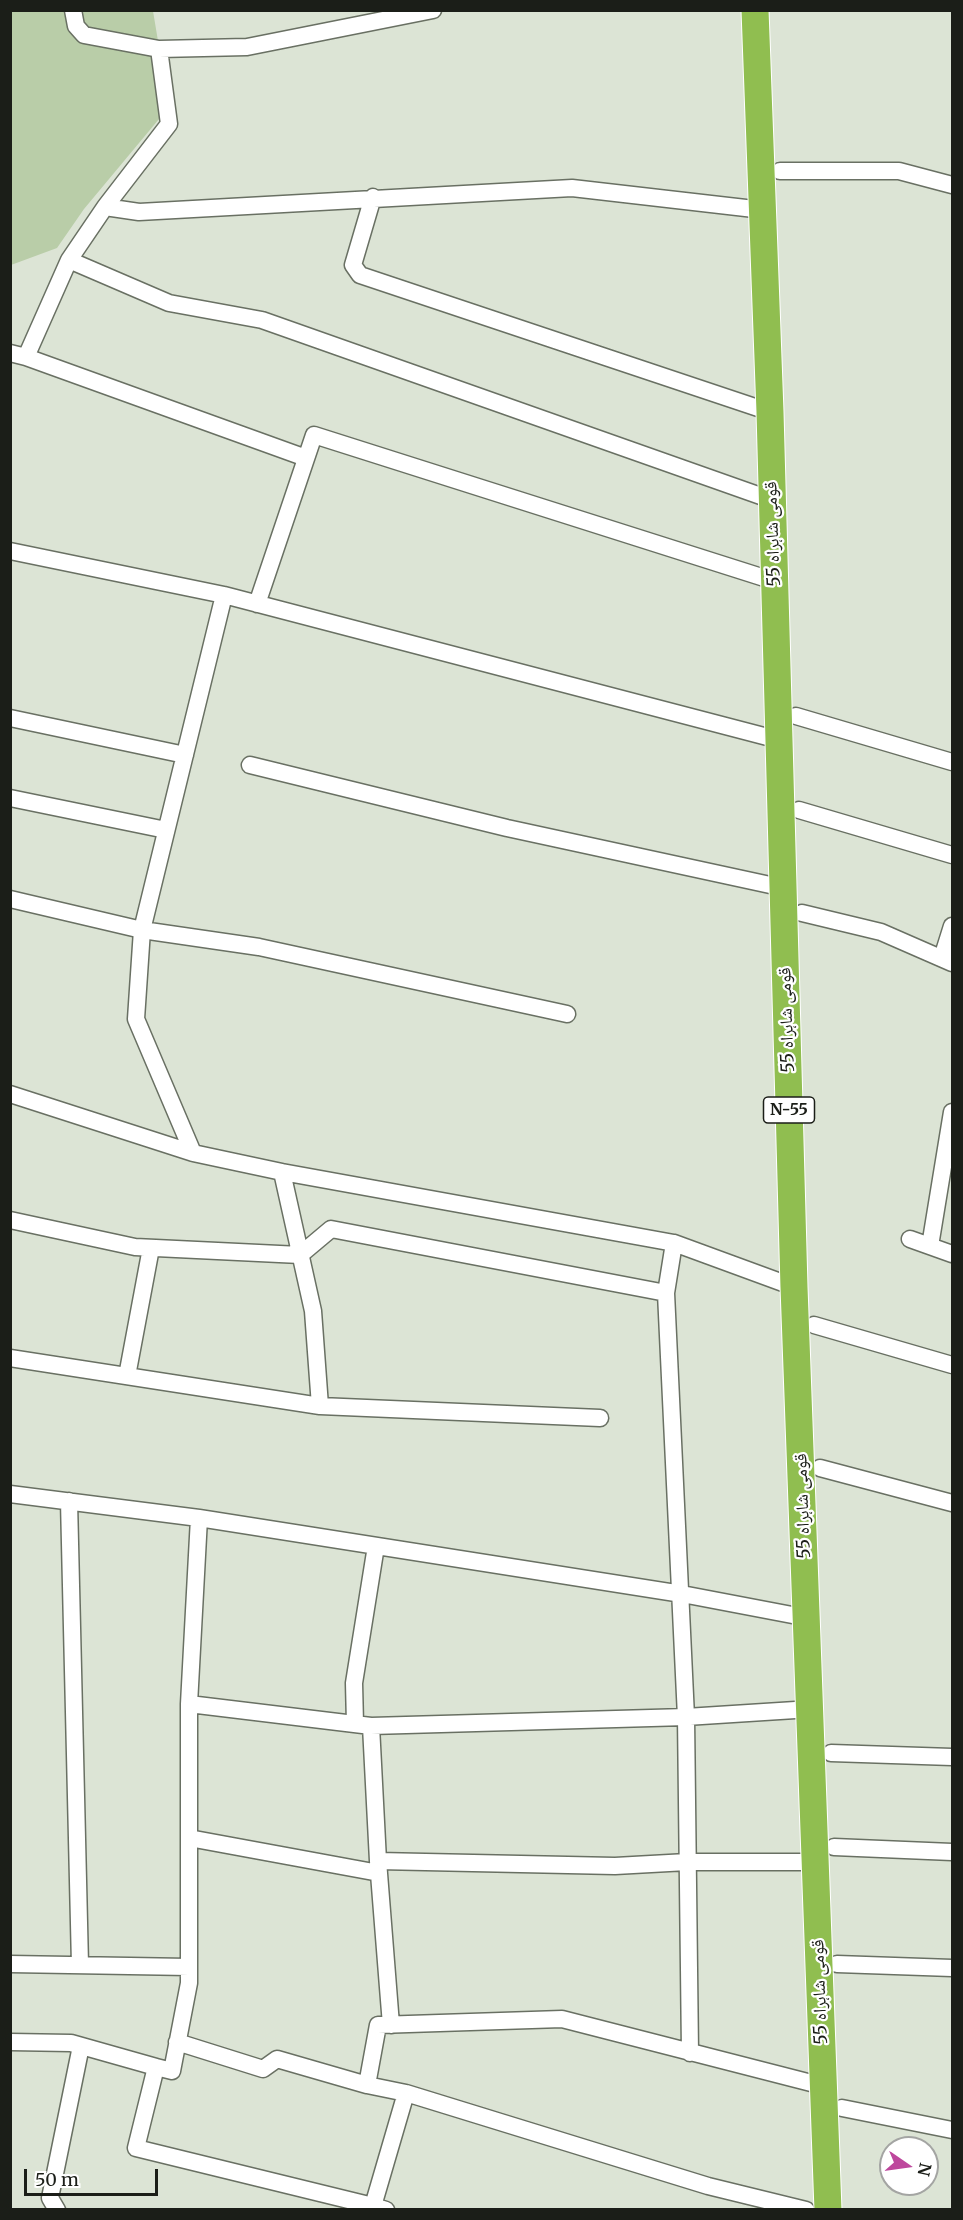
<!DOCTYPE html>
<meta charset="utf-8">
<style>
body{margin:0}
#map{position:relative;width:963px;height:2220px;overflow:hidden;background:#dce4d5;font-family:Merriweather,serif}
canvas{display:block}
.frame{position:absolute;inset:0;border:12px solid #1b1e18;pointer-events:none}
.north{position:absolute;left:879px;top:2136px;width:60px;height:60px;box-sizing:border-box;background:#fff;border:2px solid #a4a5a3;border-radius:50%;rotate:103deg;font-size:16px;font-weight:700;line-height:24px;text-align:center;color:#1b1e18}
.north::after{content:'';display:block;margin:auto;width:21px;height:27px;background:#be479d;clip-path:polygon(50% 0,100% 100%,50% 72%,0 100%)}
.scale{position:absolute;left:24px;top:2169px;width:134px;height:27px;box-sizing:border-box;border:3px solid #1b1e18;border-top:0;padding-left:8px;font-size:18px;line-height:21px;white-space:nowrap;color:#1b1e18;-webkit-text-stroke:4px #fff;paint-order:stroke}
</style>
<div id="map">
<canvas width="963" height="2220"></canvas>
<div class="frame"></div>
<div class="north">N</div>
<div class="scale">50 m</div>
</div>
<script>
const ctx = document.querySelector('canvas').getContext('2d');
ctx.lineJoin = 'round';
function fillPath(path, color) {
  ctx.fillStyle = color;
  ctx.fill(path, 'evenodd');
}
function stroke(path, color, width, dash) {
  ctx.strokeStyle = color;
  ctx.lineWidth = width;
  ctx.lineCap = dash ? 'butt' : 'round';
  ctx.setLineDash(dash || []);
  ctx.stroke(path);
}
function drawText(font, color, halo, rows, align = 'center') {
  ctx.font = font + ' Merriweather,"Noto Naskh Arabic",serif';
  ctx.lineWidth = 4.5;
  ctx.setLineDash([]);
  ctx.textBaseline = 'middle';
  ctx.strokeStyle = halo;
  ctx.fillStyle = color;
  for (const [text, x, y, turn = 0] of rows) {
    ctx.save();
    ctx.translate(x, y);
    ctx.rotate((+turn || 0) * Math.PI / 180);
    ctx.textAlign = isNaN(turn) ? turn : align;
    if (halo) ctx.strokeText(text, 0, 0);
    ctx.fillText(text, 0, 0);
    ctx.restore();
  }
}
const green = new Path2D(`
 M11,11H153L169,107L84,209L57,248L11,265Z`);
const minor = new Path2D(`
 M73,10L76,26L84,35L159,49
 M780,171H899L952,185
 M373,197L353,265L360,275L770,412
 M105,207L169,124L159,49L247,47L433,10
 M69,260L105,207L139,212L572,188L763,210
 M10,353L26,357
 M306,458L26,357L69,260L169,303L262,320L772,500
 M10,551L224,595
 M257,604L314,435L774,581
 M796,716L952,762
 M10,718L185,755
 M250,765L507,828L784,888
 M10,798L166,830
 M799,810L952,855
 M10,899L142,930L224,595L779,740
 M802,913L881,932L952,963
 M942,958L952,926
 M10,1094L193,1153
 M282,1172L193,1153L136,1019L142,930L259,947L567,1014
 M10,1220L135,1247L300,1255L331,1229L666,1293
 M910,1239L952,1254
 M930,1246L952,1112
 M814,1325L952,1365
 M10,1358L320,1406
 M127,1376L151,1248
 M600,1418L320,1406L313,1311L282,1172L674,1243
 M820,1468L952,1503
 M10,1494L199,1518
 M69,1501L80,1965
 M189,1704L371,1726
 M355,1724L354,1683L376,1546
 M831,1753L952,1757
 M189,1838L379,1873
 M834,1847L952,1852
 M378,1861L371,1726L686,1717L666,1293L674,1243L794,1287
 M10,1964L189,1967
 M837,1964L952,1968
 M391,2025L378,1861L615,1866L687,1862H816
 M10,2042L71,2043L156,2067
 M177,2042L263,2069L277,2059L367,2085
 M690,2053L686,1717L811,1709
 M406,2093L367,2085L378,2025L562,2019L823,2086
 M842,2108L952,2130
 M373,2206L136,2148L156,2067L172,2071L189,1983V1704L199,1518L682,1594L808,1618
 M57,2210L50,2198L81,2046
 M386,2210L373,2206L406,2093L708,2186L806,2210`);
const trunk = new Path2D(`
 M755,10L770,412L794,1287L828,2210`);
const shields = [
 [789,1110,51]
];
const shieldNames = [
 ["N-55",789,1110]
];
const streetNames = [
 ["قومی شاہراہ 55",773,534,-92],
 ["قومی شاہراہ 55",787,1020,-92],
 ["قومی شاہراہ 55",803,1506,-92],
 ["قومی شاہراہ 55",820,1992,-92]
];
fillPath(green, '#b9cda8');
stroke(minor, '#697063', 19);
stroke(trunk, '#fff', 29);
stroke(minor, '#fff', 16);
stroke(trunk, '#90be50', 27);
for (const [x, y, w] of shields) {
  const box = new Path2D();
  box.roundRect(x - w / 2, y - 13, w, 26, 4.5);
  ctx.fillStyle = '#fff';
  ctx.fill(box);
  stroke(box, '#1b1e18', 1.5);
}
drawText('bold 16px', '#1b1e18', null, shieldNames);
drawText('18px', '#1b1e18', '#fff', streetNames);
</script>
